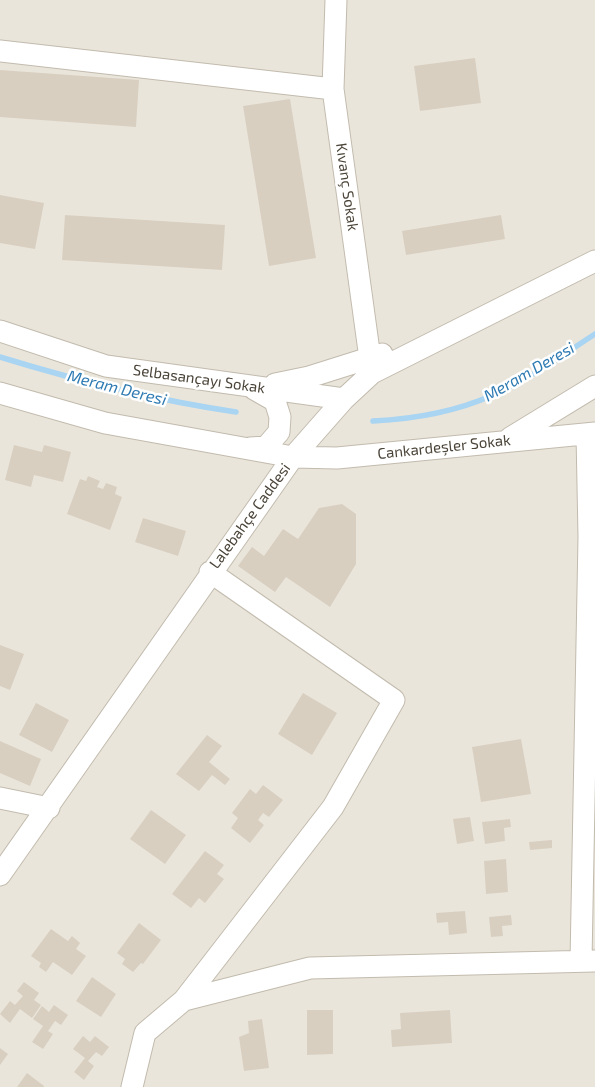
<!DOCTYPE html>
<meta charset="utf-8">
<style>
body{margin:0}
canvas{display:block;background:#f6f3ec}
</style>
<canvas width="595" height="1087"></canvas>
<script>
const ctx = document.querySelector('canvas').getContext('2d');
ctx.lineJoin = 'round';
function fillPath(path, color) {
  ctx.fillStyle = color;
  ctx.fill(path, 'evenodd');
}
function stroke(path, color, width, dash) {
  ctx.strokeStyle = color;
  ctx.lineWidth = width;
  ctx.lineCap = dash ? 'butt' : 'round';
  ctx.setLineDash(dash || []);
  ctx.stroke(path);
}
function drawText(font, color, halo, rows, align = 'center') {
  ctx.font = font + ' "Exo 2",sans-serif';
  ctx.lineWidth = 5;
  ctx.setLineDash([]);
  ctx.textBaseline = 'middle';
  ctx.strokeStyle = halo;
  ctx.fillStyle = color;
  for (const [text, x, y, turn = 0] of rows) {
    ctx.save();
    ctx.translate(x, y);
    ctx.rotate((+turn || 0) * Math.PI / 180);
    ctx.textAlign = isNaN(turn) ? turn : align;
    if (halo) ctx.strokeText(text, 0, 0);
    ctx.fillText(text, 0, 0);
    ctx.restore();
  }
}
const residential = new Path2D(`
 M0,0H595V1087H0Z`);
const stream = new Path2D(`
 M0,357C78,381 155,400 236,412
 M373,421C415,419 455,412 493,395C526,381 564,354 595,334`);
const building = new Path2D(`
 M475,58L481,103L420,111L414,66Z
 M0,70L139,80L136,127L0,117Z
 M290,99L316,258L269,266L243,106Z
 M0,195L44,203L35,249L0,243Z
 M65,215L225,225L222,270L62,260Z
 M501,215L505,239L406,255L402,231Z
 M14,445L42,452L44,445L71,452L63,482L34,475L31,487L5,480Z
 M88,476L100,481L97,487L103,489L106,483L117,487L115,494L122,497L110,530L67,514L80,479L86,481Z
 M342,504L356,514V564L330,607L286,577L275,592L238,566L252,547L264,556L283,529L298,539L319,508Z
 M143,518L186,531L178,556L135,542Z
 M0,645L24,654L10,690L0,686Z
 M303,693L337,713L312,755L278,734Z
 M36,703L69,720L52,752L19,735Z
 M207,735L222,746L209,762L230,779L225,785L212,775L199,791L176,774Z
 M521,739L531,794L481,802L472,747Z
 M0,741L41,759L30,786L0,773Z
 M263,785L283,800L269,817L263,813L258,820L264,825L250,843L231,828L238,818L232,813L250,789L256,794Z
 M151,810L186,835L165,864L130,839Z
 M470,817L474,841L457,844L453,819Z
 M510,819L511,827L504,828L505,841L485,844L482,822Z
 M552,840V848L530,850L529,842Z
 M205,851L224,865L217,874L224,879L205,903L199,898L191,908L172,894Z
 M506,859L508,892L486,894L484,861Z
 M465,911L467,933L449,935L448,922L437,923L436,913Z
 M511,915L512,925L502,926L503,936L491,937L489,917Z
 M139,923L161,940L143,964L141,963L133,972L122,964L125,959L117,953Z
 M51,929L68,941L72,936L80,943L76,949L86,956L72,975L53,962L46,972L39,967L41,963L31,956Z
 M92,977L116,994L101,1017L76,1001Z
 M24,982L39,993L34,1000L41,1005L32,1018L20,1009L10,1023L0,1014L10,1001L15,1005L23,996L17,991Z
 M54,1005L68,1015L61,1025L55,1021L48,1031L53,1034L43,1049L32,1042L43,1026L33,1019L42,1006L49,1012Z
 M307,1010H333V1054L307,1055Z
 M450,1010L452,1043L392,1047L391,1030L401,1029L400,1013Z
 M262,1019L269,1068L244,1071L239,1037L249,1033L248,1021Z
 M83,1036L90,1042L95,1036L109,1047L102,1056L96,1052L88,1061L94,1066L84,1080L74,1072L85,1058L73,1049Z
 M0,1048L8,1054L0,1065Z
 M27,1073L44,1086V1087H17Z`);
const minor = new Path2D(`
 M336,0L333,89L372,373
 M0,51L333,89
 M0,331L106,366L344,399
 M275,384L309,377L382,354
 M0,393L105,423L293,457L337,458L595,433
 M510,438L595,386
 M250,448L266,447L279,432L280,417L275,401L254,389
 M0,798L49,808
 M0,875L293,457L344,399L372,373L595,261
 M581,961L589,537L587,434
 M184,1000L333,807L394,700L210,572
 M132,1087L145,1033L184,1000L310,968L595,961`);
const streetNames = [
 ["Kıvanç Sokak",347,187,82],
 ["Selbasançayı Sokak",199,379,8],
 ["Cankardeşler Sokak",444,447,-6],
 ["Lalebahçe Caddesi",250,516,-54]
];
const waterNames = [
 ["Meram Deresi",529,372,-30],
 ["Meram Deresi",117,388,14]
];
fillPath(residential, '#eae5da');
stroke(stream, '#a9d4f2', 5.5);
fillPath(building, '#d8cfc1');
stroke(minor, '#c2bbae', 23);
stroke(minor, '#fff', 21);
drawText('15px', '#4b4439', '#fff', streetNames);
drawText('italic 16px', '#2e7ab2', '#fff', waterNames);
</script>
